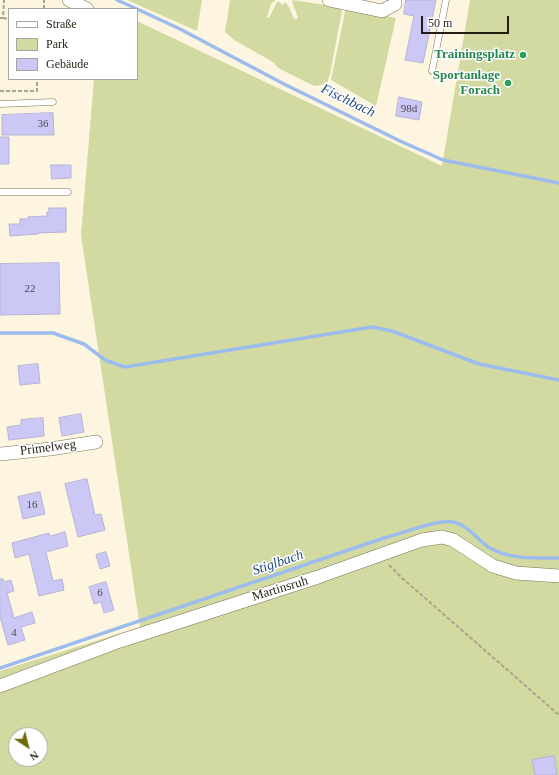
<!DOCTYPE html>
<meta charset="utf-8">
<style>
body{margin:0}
#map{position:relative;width:559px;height:775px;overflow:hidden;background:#fdf5df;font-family:Georgia,serif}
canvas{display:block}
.legend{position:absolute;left:8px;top:8px;width:130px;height:72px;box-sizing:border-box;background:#fff;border:1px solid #a7a5a0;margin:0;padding:5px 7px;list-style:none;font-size:12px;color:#231e11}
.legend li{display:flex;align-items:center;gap:8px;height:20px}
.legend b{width:20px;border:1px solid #a7a5a0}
.north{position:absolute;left:8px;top:727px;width:40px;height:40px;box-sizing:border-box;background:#fff;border:1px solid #a7a5a0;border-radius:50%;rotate:145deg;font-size:11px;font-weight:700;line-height:16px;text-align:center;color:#231e11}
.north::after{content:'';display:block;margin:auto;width:14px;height:18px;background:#6c6b0a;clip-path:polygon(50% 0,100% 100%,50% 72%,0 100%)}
.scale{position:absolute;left:421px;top:16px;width:88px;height:18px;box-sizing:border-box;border:2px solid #231e11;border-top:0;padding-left:5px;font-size:12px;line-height:14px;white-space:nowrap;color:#231e11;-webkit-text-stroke:3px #fff;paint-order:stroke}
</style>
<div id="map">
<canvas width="559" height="775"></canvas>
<ul class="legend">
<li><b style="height:5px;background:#fff"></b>Straße</li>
<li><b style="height:11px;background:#d2daa1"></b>Park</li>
<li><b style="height:11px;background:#ccc8f6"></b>Gebäude</li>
</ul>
<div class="north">N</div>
<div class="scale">50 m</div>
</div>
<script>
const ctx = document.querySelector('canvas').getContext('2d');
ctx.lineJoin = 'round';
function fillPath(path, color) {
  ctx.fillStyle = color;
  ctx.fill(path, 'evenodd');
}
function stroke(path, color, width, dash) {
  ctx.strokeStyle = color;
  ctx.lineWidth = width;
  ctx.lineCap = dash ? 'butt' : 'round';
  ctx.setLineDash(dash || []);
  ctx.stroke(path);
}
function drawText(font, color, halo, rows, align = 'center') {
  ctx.font = font + ' Georgia,serif';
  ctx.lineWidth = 3;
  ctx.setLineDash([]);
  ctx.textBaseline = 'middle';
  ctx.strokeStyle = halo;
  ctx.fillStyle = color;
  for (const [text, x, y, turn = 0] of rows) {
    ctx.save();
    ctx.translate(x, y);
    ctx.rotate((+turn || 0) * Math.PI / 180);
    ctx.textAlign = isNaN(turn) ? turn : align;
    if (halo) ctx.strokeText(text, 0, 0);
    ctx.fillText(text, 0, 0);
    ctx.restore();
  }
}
const green = new Path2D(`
 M127,0H202L197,31Z
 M230,0H276L271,4L267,17L269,18L277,2H279L283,5L285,2L289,7L294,19H298C297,12 293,7 292,0L338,7L342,11L330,74L327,83L317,86L312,85L278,68L273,62L234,40L225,32Z
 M470,0H559V775H0V671L140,627L81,235L94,79H137V21L442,166ZM16,735H40V759H16Z
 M346,7L396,18L376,106L331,80Z`);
const stream = new Path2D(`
 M117,0L137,9
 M137,9L180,29L284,84L400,141L443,160L559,183
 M0,333H53L84,344L105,360L125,367L372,327L392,331L479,364L559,380
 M0,668L384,538C400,534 438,519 453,522C467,524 478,541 490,548C511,560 536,558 559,558`);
const building = new Path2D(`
 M406,0H436L423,63L405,60L414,16L404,14Z
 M399,97L422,102L419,120L396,116Z
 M53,113L54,135H2V115Z
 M0,137H9V164H0Z
 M51,165H71V178L52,179Z
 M49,208H66V232L38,233V234L10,236L9,224H20V219H28V217L47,216V212H49Z
 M59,263L60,314L0,315V264Z
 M38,364L40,383L20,385L18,366Z
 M81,414L84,432L62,436L59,418Z
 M43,418L44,436L9,440L7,427L21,425V420Z
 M87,479L95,515L101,514L105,530L78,537L65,484Z
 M40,492L45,514L23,519L18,497Z
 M65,532L68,546L46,552L53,581L62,579L64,590L39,596L29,554L15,558L12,543L49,533L50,536Z
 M106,552L110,566L100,569L96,555Z
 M0,579H3L4,582L11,580L14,591L7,593L14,618L32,612L35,623L21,627L25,640L8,645L0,617Z
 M106,582L114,610L104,613L101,602L94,604L89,587Z
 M554,756L557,775H535L532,760Z`);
const path = new Path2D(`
 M44,9V0
 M0,18H3L4,0
 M3,18L9,19
 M0,91H37V79
 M389,565L402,578L559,715`);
const lane = new Path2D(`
 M432,71L446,0
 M0,104L53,102
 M0,192H68`);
const street = new Path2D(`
 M69,0L87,9
 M329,0L382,11L395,4V0
 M0,454L50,449L96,442
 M0,686L120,641L318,577L422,540L442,537L453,540L493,566L516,573L559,576`);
const markers = [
 [523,55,4,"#2e9e5b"],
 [508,83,4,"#2e9e5b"]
];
const numberNames = [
 ["98d",409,109],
 ["36",43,124],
 ["22",30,289],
 ["16",32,505],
 ["6",100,593],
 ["4",14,633]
];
const leisureNames = [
 ["Trainingsplatz",515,55],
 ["Sportanlage",500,76],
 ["Forach",500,91]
];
const streetNames = [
 ["Primelweg",48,448,-7],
 ["Martinsruh",280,589,-17]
];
const waterNames = [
 ["Fischbach",348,101,26],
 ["Stiglbach",278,563,-19]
];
fillPath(green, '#d2daa1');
stroke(stream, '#9cbcee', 3.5);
fillPath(building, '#ccc8f6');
stroke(building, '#b6b3d6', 1);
stroke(lane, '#7e7251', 7);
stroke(street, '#7e7251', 14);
stroke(path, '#aaa390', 2, [4, 2]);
stroke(lane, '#fff', 6);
stroke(street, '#fff', 13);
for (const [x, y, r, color] of markers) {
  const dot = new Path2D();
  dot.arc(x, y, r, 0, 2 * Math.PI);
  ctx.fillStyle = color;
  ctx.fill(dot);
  stroke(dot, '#fff', 1.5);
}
drawText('11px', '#4d484a', null, numberNames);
drawText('bold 13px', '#27864d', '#fff', leisureNames, 'right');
drawText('13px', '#231e11', '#fff', streetNames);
drawText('italic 14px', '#1f4581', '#fff', waterNames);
</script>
